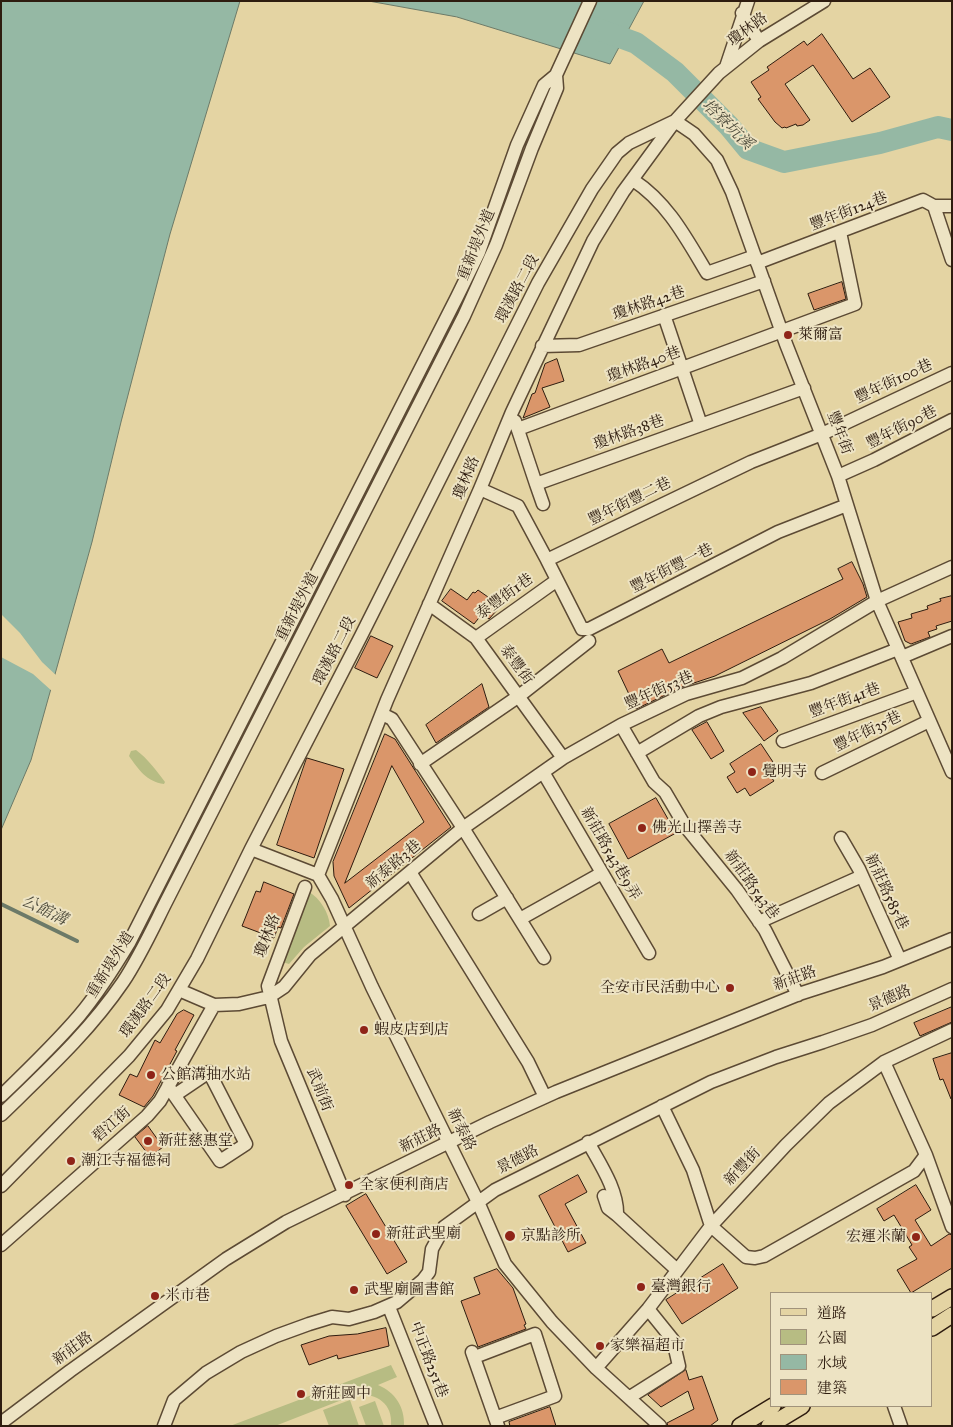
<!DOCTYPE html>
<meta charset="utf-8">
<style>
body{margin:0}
#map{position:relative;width:953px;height:1427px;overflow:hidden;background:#e4d4a3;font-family:"IM FELL Great Primer","Noto Serif TC",serif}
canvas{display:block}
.frame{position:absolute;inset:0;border:2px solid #2e1c0f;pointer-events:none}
.legend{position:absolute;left:770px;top:1292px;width:162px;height:115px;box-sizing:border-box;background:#ede3c3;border:1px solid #a1937b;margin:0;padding:6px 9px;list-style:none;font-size:15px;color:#2e1c0f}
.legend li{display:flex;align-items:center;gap:10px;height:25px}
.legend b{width:25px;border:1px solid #a1937b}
</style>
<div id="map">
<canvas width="953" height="1427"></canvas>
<div class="frame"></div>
<ul class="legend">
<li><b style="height:6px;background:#e4d4a3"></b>道路</li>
<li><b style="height:14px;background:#b7bc83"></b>公園</li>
<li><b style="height:14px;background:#95b8a4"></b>水域</li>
<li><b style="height:14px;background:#da966a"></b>建築</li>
</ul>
</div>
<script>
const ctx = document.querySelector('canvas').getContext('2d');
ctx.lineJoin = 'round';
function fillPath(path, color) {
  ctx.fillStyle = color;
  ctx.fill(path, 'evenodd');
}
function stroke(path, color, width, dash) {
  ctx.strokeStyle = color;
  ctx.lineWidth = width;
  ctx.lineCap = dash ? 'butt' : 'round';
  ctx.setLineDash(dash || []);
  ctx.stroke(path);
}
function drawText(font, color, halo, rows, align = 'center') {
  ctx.font = font + ' "IM FELL Great Primer","Noto Serif TC",serif';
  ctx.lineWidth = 4;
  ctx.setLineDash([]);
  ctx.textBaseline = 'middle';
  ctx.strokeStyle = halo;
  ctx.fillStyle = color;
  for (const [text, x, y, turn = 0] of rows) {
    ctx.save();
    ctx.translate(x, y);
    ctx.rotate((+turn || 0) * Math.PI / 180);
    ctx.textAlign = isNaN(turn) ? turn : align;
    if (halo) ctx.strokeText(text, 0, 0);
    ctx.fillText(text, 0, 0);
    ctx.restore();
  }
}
const green = new Path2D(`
 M136,750C148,759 156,770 165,782L164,784C147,782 138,769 129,756L131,751Z
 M309,892C320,898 329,913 330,926L304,947L289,964L279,961Z
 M391,1365L397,1377L378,1385C395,1392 405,1407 404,1426H391C393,1403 377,1394 357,1394L275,1426H230Z
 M350,1400L359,1426H329L323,1410Z
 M375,1401L384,1426H366L359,1407Z`);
const water = new Path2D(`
 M1,1H240L170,234L121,422L92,542L31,760L1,830Z
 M369,1H644L610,64L457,17Z`);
const pier = new Path2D(`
 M1,614L20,633L42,662L58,677L53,692L33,674L1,657Z`);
const stream = new Path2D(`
 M1,904L77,941`);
const river = new Path2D(`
 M595,28L636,43L675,72L729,126L748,149L784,162L880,143L938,127L952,130`);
const building = new Path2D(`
 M822,34L853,79L870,68L890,97L852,122L813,65L785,84L810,120L803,125L797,126L796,124L786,128L785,127L782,128L775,122L758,99L761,97L751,82L769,70L767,67L804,41L807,45Z
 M842,282L846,299L814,310L808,294Z
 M557,359L564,381L542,388L550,407L523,418L532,394L535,393L545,364Z
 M852,562L863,584L867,597L830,619L715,676L682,687L636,709L618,671L662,649L669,663L843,579L838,569Z
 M451,589L467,600L473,592L475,593L478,590L488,597L486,600L498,609L489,619L482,614L474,624L442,601Z
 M952,596V621L936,626L937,629L928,632L930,637L911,644L905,641L898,622L912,618L911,614L928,609L927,606L941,601L940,599Z
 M371,636L393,646L377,678L355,668Z
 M482,684L489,707L436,743L426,725Z
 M761,707L778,731L764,741L743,713Z
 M707,722L724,751L711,759L692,730Z
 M385,734L395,739L451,827L349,908L334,876L333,862ZM392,766L424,822L345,883Z
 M761,744L777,768L768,773L774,781L750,796L745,788L737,793L727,777L735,772L730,764Z
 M307,758L344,769L314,858L277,845Z
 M656,798L676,833L628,859L609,824Z
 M264,882L294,894L281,928L278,927L274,938L242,926L256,891L260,892Z
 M952,1007V1022L920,1036L914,1023Z
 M184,1010L194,1015L175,1050L177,1051L153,1096L144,1107L119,1095L130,1074L137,1077L155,1040L160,1043L177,1014Z
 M952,1053V1099H951L943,1079L940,1080L933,1059Z
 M148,1126L163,1147L150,1157L135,1137Z
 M578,1175L587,1192L565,1204L586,1243L568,1252L539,1196Z
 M916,1185L931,1210L915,1220L931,1246L949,1234L952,1235V1268L911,1293L897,1270L917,1259L909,1247L912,1245L894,1215L884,1221L877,1209Z
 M366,1194L407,1262L387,1274L346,1206Z
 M723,1264L738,1288L682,1324L666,1300Z
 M497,1269L513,1288L526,1324L524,1325L526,1329L478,1347L461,1301L480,1294L474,1278Z
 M386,1328L389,1346L338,1359L337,1355L309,1365L301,1345L329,1336L357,1334Z
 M686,1370L689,1380L702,1376L718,1420L710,1426H668L667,1423L694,1409L688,1391L661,1407L648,1395Z
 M550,1407L556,1426H510L509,1422Z`);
const minor = new Path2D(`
 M742,13L759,41
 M726,67L748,1
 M633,180C668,203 686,238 707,273L755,256
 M934,206L952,260
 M757,263L923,200L934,206H952
 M664,315L701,425
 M542,346L579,345L764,281
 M515,421L536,484L804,388
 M518,429L855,304L840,232
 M838,476L874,460L952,420
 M536,484L543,504
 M480,489L518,506L547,560L751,462L822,434L952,373
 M547,560L582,629H589L778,532L847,505
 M429,604L476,638L563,758
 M476,638L553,583
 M902,657L952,636
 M382,714L392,719L463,828L544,958
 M621,725L654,782L665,792L685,826L737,890L765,930L798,995
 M783,741L917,692
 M637,753L699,716L721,707L811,683L898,649
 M420,764L519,696L589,641
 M543,772L649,953
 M822,773L929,721
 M841,838L859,869L900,960
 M251,849L318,875L332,899L372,987L478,1202L505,1264L552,1322L596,1368L660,1426
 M410,872L528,1062L545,1097
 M318,875L387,700L480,489L512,412L593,241L623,192L675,121L719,73L759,41L824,1
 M305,887L268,986L281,1041L345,1195
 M479,914L507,898
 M520,919L602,873
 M759,922L862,876
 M179,990L214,1005L239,1004L269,997L284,987L310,955L463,828L563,758L621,725L686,694L742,678L782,658L877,601L952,567
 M168,1086L220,1161L246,1144L209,1072L175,1095
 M1,1096C28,1070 55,1044 79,1016C98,993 114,968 129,943L457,297L479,252L517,145L544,85L556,75L590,1
 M662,1106L693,1170L711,1226L746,1257L755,1258L764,1256L914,1171L926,1155L884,1062
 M1,1115C45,1072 89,1032 123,982C139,958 152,930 165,904L464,316L496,245L532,148L557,88L556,75
 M588,1142C600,1164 618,1190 617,1215L608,1208L604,1196
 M926,1155L952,1227
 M1,1186L129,1056L167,1010L197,959L251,849L361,636L538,283L592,189L617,153L629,143L675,121L694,134L717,160L732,192L786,344L838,476L877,601L952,772
 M617,1215L677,1270
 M1,1245L147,1116L160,1101L214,1005
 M389,1307L436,1426
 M472,1352L498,1426
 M480,1355L535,1334L555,1396L495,1418
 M596,1368L648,1309L711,1226L786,1145L829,1103L884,1062L952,1030
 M630,1397L679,1366L673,1340L648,1309
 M894,1406L901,1426
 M1,1423L70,1371L226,1259L286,1222L490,1122L556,1092L802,993L883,967L952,939
 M164,1426L174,1400L206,1373L241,1352L276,1336L309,1324L332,1317L349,1319L374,1312L397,1302L423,1280L429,1272L432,1249L444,1227L495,1190L711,1082L776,1057L823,1042L872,1025L952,989`);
const major = new Path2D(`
 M932,1309L952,1297
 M932,1328L952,1315
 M740,1426L773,1406
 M769,1426L802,1406`);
const markers = [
 [788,335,5,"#8f2418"],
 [752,772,5,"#8f2418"],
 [642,828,5,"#8f2418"],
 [730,988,5,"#8f2418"],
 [364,1030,5,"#8f2418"],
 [151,1075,5,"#8f2418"],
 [148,1141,5,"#8f2418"],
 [71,1161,5,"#8f2418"],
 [349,1185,5,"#8f2418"],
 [376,1234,5,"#8f2418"],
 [510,1236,6,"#8f2418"],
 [916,1237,5,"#8f2418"],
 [641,1287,5,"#8f2418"],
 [354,1290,5,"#8f2418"],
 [155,1296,5,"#8f2418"],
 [600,1346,5,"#8f2418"],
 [301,1394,5,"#8f2418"]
];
const streetNames = [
 ["瓊林路",748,30,-36],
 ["豐年街124巷",849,212,-21],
 ["重新堤外道",477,245,-68],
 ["環漢路二段",518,289,-62],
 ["瓊林路42巷",649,304,-19],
 ["瓊林路40巷",644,365,-20],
 ["豐年街100巷",894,382,-25],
 ["豐年街90巷",902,428,-27],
 ["瓊林路38巷",629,433,-20],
 ["豐年街",839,433,69],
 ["瓊林路",467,478,-67],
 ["豐年街豐二巷",630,502,-26],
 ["豐年街豐一巷",672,569,-27],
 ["泰豐街1巷",505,597,-36],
 ["重新堤外道",298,607,-63],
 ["環漢路二段",335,651,-63],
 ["泰豐街",516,665,54],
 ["豐年街53巷",659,691,-24],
 ["豐年街41巷",845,701,-20],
 ["豐年街35巷",868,732,-26],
 ["新莊路543巷9弄",610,854,60],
 ["新泰路3巷",394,865,-40],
 ["新莊路543巷",751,885,54],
 ["新莊路585巷",886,892,65],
 ["瓊林路",268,936,-69],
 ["重新堤外道",111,965,-58],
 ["新莊路",795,979,-20],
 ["景德路",890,999,-23],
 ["環漢路二段",146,1006,-54],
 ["武前街",319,1090,68],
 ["碧江街",112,1125,-41],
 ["新泰路",461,1130,64],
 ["新莊路",421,1139,-26],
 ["景德路",518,1160,-27],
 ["新豐街",743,1167,-47],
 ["新莊路",73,1349,-36],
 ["中正路251巷",428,1360,69]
];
const poiNames = [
 ["萊爾富",798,335],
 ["覺明寺",762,772],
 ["佛光山擇善寺",652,828],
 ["全安市民活動中心",720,988,"right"],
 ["蝦皮店到店",374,1030],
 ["公館溝抽水站",161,1075],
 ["新莊慈惠堂",158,1141],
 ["潮江寺福德祠",81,1161],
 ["全家便利商店",359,1185],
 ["新莊武聖廟",386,1234],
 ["京點診所",521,1236],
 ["宏運米蘭",906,1237,"right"],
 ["臺灣銀行",651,1287],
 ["武聖廟圖書館",364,1290],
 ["米市巷",165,1296],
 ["家樂福超市",610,1346],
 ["新莊國中",311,1394]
];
const waterNames = [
 ["塔寮坑溪",727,125,44],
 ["公館溝",44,911,26]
];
fillPath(green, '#b7bc83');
fillPath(water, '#95b8a4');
stroke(water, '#6c7a68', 1);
fillPath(pier, '#e4d4a3');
stroke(stream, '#6c7a68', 4);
stroke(river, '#95b8a4', 22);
fillPath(building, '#da966a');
stroke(building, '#2e1c0f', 1);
stroke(minor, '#5c4a34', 15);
stroke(major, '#2e1c0f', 18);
stroke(minor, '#ede3c3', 12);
stroke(major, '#e4d4a3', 15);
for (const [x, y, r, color] of markers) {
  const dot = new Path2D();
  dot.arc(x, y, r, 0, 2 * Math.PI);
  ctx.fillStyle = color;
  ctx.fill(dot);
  stroke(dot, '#ede3c3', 2);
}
drawText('15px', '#2e1c0f', '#ede3c3', streetNames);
drawText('15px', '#2e1c0f', '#ede3c3', poiNames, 'left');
drawText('italic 16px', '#4d4b3c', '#ede3c3', waterNames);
</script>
